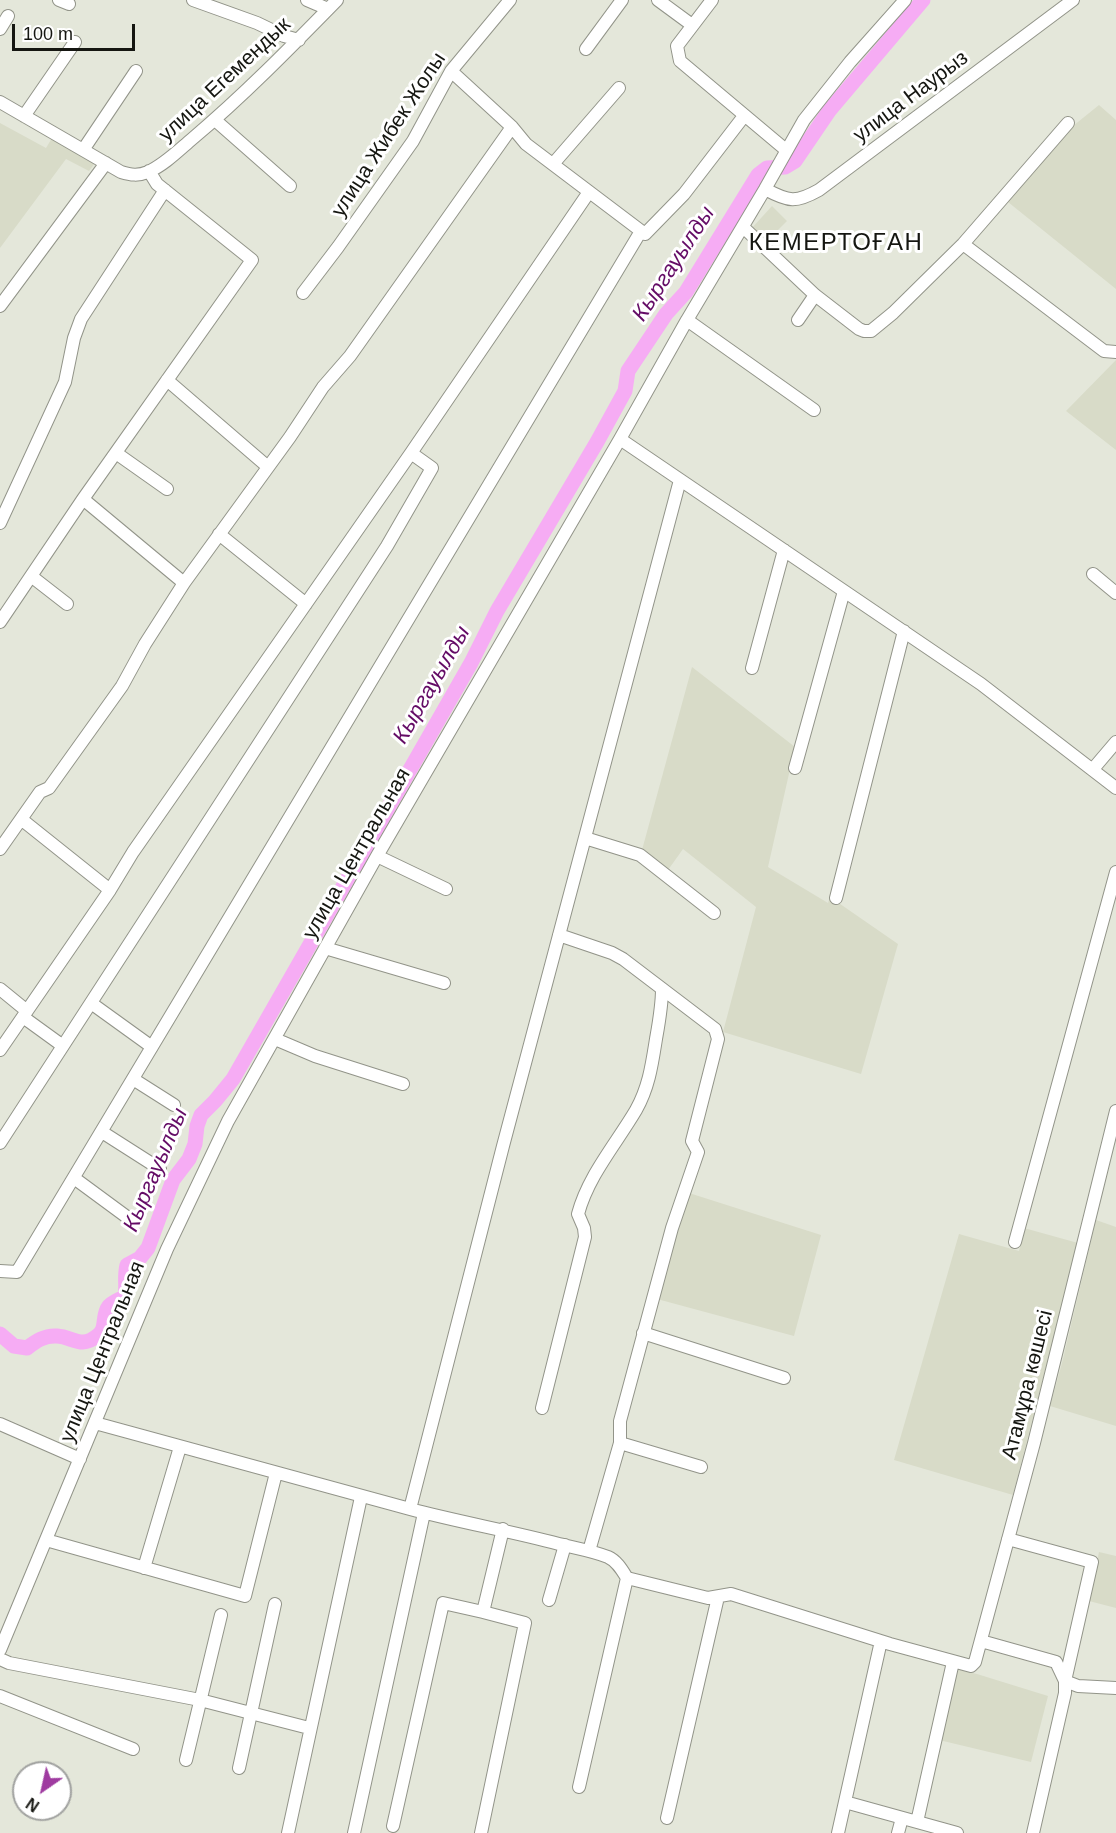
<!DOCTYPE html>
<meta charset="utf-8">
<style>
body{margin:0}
#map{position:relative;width:1116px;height:1833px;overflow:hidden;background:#e4e7da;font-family:Helvetica,sans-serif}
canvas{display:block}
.north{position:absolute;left:12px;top:1761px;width:60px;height:60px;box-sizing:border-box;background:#fff;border:2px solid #a1a2a0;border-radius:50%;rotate:214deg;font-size:16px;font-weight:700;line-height:24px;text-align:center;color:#151611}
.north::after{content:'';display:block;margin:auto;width:21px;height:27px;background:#9f3ba0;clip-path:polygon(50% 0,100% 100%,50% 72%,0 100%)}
.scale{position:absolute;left:12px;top:24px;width:123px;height:27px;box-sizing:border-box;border:3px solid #151611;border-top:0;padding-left:8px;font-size:18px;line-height:21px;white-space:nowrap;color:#151611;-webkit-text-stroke:4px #fff;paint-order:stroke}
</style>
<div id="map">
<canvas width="1116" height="1833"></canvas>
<div class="north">N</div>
<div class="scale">100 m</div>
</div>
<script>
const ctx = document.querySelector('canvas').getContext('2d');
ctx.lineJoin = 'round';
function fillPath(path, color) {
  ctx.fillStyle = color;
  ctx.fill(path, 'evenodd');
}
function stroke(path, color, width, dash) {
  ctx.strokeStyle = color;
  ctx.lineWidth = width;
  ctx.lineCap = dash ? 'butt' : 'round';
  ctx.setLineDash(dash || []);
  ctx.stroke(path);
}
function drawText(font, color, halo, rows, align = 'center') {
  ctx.font = font + ' Helvetica,sans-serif';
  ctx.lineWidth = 6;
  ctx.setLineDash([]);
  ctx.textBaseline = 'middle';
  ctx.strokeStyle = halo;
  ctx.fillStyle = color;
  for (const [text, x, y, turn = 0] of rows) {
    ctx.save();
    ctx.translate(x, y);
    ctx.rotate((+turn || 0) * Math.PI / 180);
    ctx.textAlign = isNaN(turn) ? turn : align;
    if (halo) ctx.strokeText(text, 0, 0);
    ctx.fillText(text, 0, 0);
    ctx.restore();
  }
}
const built = new Path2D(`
 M1099,105L1116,120V289L1008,202L1073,126Z
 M0,123L46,148L52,138L95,163L89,171L66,159L0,248Z
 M772,206L787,221L766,242L751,229Z
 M1116,360V450L1066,411Z
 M692,667L795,747L768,867L828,903L830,897L898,944L861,1074L723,1032L756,907L683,849L668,870L642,850Z
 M689,1193L821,1235L794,1336L657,1299L675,1234Z
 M1096,1220L1116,1227V1426L1050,1406L1062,1363Z
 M1024,1228L1078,1243L1013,1495L894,1460L959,1234L1019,1251Z
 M1099,1552L1116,1556V1608L1089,1601Z
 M956,1669L977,1674L1048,1696L1031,1762L939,1740Z`);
const river = new Path2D(`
 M0,1334L14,1346L27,1348C36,1341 45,1335 57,1336C73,1337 81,1349 97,1336C108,1329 101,1316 109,1306C113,1302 120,1299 125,1297C127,1286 124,1277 127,1265L140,1258L148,1248L173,1180L189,1159L195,1144L197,1126L201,1115L215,1101L233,1079L471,663L497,611L597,442L625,391L628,371L666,314L686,292L758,175L767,168L785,167L795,161L829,111L923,0`);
const minor = new Path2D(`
 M59,0L69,4
 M193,0L257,23L284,36L299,40
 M307,0L328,9
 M658,0L692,25
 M712,0L677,46L680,61L786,150
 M0,29L8,16
 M586,49L622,0
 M451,71L512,127L526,144L645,234L684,194L744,116
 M0,102L121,172C131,175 138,176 148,172C164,165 178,151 192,139C243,96 290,48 337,0
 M24,116L75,42
 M215,120L290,186
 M83,150L136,71
 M553,164L619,88
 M765,189C789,202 796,203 819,190L1073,0
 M743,227L815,295L859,329L864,331H871L893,313L963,244L1068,123
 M963,244L1104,351L1116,352
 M303,293L338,247L413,141L451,71L510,0
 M0,306L106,163
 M687,320L814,410
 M798,320L815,295
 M167,380L268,467
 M620,439L981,684L1116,788
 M116,453L167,489
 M83,499L184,583
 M0,523L65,382L74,338L81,319L165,190
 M219,534L306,604
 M1093,574L1116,593
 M31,576L67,604
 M0,622L83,499L252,260L157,184L149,171
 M752,668L784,550
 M795,768L844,591
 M1093,769L1116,742
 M21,819L110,890
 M585,838L640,855L714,913
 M0,849L40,792L49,788L122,686L145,644L184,583L290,437L323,387L350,356L512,127
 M377,856L446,889
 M836,898L904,631
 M559,935L612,953L623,959L715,1029L718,1039L692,1141L698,1152L672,1228L620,1421V1443L589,1551
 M325,948L444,983
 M0,989L27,1011
 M91,1003L152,1047
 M23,1017L63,1046
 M275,1039L315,1056L403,1084
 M0,1050L110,890L133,852L411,453L589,192
 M133,1079L174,1105
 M102,1132L160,1169
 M0,1143L387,546L432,468L411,453
 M74,1178L131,1220
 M1015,1242L1116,872
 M0,1271L17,1272L641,231
 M643,1333L784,1378
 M542,1408L585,1237L584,1228L578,1214C588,1176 616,1144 636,1110C649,1087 652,1064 656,1039C659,1022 662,1006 662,989
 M95,1423L410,1509C459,1522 510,1531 559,1544C575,1548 593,1551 608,1557C617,1561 622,1570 627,1578L708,1598L731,1594L890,1644L971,1666L975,1662L1034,1443L1116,1111
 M0,1424L80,1459
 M620,1443L701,1467
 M410,1509L503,1146L680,480
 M1008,1539L1092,1562L1065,1681L1078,1686L1116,1688
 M46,1540L245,1596L276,1473
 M144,1568L180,1447
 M549,1600L565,1545
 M981,1641L1056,1662L1065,1681V1693L1033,1833
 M0,1650L167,1249L228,1121L377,856L620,439L687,320L765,189L804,120L850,62L905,0
 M0,1659L9,1663L200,1700L309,1728
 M0,1696L133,1749
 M186,1760L221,1615
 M239,1768L275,1604
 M579,1787L627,1578
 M845,1802L957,1833
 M667,1818L718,1597
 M917,1822L953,1662
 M393,1826L443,1603L483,1612
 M288,1833L361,1497
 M354,1833L424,1513
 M481,1833L525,1623L483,1612L503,1529
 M838,1833L881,1641
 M898,1833L902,1818`);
const streetNames = [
 ["улица Егемендык",225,80,-43],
 ["улица Наурыз",911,97,-37],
 ["улица Жибек Жолы",389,135,-57],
 ["улица Центральная",357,854,-60],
 ["улица Центральная",103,1352,-68],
 ["Атамұра көшесі",1028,1385,-76]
];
const waterNames = [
 ["Кыргауылды",674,264,-57],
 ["Кыргауылды",432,685,-60],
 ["Кыргауылды",156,1170,-67]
];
const quarterNames = [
 ["КЕМЕРТОҒАН",836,243]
];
fillPath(built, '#d8dbc8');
stroke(river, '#f6acf4', 15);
stroke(minor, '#929489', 14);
stroke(minor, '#fff', 12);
drawText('21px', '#151611', '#fff', streetNames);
drawText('italic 22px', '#640c66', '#fff', waterNames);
ctx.letterSpacing = '1.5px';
drawText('24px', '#151611', '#fff', quarterNames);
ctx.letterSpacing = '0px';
</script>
